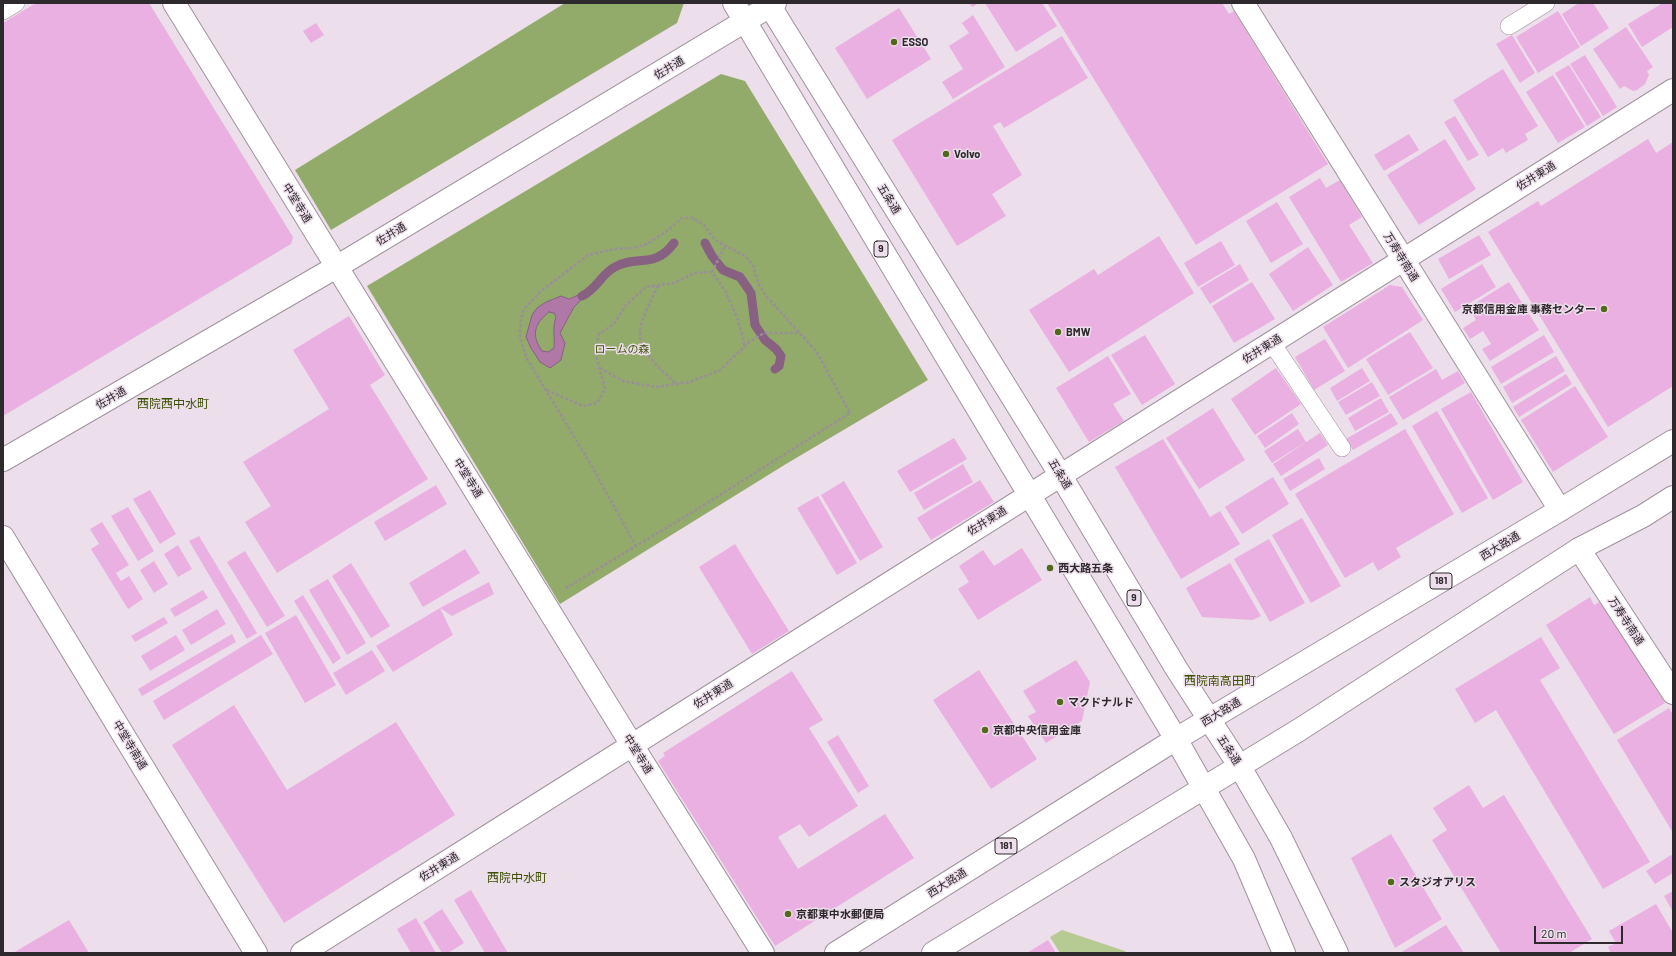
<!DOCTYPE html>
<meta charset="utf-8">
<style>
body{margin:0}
#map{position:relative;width:1676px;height:956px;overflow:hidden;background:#ecdeea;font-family:Barlow,sans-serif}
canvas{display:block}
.frame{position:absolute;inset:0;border:4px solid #2e292d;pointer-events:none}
.scale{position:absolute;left:1534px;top:926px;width:89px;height:18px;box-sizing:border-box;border:2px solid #2e292d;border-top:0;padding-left:5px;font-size:12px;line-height:14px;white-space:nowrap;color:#2e292d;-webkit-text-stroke:3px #ecdeea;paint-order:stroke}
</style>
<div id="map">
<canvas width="1676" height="956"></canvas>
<div class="frame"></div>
<div class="scale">20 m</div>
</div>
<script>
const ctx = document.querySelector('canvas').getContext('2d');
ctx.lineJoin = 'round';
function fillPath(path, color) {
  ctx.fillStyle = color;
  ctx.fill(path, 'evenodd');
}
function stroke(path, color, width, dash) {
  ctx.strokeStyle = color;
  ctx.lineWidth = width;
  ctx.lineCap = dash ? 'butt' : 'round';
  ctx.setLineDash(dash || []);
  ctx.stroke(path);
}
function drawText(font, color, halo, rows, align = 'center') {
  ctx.font = font + ' Barlow,"Noto Sans JP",sans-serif';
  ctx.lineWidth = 3;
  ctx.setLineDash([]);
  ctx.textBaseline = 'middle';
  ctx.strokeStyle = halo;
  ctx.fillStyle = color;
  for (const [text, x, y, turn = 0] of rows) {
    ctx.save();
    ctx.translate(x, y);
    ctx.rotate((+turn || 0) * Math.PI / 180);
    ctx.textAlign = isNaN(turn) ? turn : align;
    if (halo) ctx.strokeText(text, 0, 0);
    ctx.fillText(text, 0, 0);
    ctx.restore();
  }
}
const green = new Path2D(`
 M1062,930L1125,951L1126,953H1060L1050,937Z`);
const forest = new Path2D(`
 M565,3H684L677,23L331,230L295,170Z
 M721,74L745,81L928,380L786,464L560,604L367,286Z`);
const water = new Path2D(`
 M581,294L583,298L574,307L560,333L565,343L561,360L550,368L540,362L531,348L526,337L532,315L537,308L546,302L561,296L569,299ZM549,312L554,313L556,317C552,328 555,337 554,348L548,352L542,351C531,335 534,324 549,312Z`);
const stream = new Path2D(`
 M705,243L712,256L723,270L740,277L751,293L755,325L765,340L776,349L781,356L779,366L775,369
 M582,296C597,289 602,273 615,267C637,254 654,270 674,243`);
const building = new Path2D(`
 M36,3H149L293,237L291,244L3,416V23Z
 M969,3H979L972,7Z
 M985,3H1042L1057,26L1016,52Z
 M1047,3H1222L1229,14L1234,11L1328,164L1196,245Z
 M1579,3H1593L1609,28L1581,46L1562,14Z
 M1663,3H1673V27L1642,47L1628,24Z
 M899,8L931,59L867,99L835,48Z
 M1558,11L1580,47L1538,73L1516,37Z
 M973,15L1005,67L953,99L942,82L963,69L949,46L969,33L962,23Z
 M316,23L324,35L311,43L303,31Z
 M1626,27L1653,67L1647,71L1649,75L1645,84L1637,90L1633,91L1624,86L1620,89L1593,49Z
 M1512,35L1535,73L1520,83L1496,44Z
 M1062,36L1088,78L1004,128L1000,122L993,126L1022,175L992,194L1006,216L957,246L892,140Z
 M1585,55L1617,107L1603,116L1570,64Z
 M1569,65L1601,117L1587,126L1555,73Z
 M1503,69L1538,126L1525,134L1528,140L1506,153L1503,148L1488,157L1453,100Z
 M1553,75L1585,127L1558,143L1526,92Z
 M1455,116L1479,155L1468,161L1444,122Z
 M1409,134L1419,150L1384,171L1374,155Z
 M1445,139L1476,189L1419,225L1387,175Z
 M1648,139L1656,153L1673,142V386L1608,427L1488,232L1538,201L1541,206Z
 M1320,178L1326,188L1340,180L1362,217L1349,225L1373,263L1341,282L1289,197Z
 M1277,202L1303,244L1271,263L1246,221Z
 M1479,235L1491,255L1449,279L1438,259Z
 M1159,236L1194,293L1069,372L1029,310L1094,269L1098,275Z
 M1221,241L1235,265L1198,287L1184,263Z
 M1308,247L1333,285L1293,311L1269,274Z
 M1240,264L1249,280L1210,304L1200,288Z
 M1482,264L1496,287L1455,312L1441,289Z
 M1252,282L1275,319L1234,343L1212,306Z
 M1509,282L1539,330L1490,361L1482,349L1491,344L1483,331L1470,339L1463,328L1476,320L1469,307Z
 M1390,285L1402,287L1423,320L1348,368L1323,327Z
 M349,316L385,375L370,385L428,479L277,573L245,522L271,506L243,462L329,409L293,350Z
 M1410,332L1433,368L1388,395L1366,359Z
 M1145,335L1175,384L1142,405L1111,355Z
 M1544,335L1554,352L1501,384L1491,367Z
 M1325,339L1345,371L1314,390L1295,357Z
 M1108,356L1131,394L1113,404L1124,421L1089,442L1056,388Z
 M1556,356L1565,371L1512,403L1503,387Z
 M1276,368L1301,404L1255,435L1231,399Z
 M1362,368L1370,381L1337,401L1330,388Z
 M1436,369L1442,380L1458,371L1465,383L1403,420L1389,397Z
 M1566,374L1572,384L1519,417L1513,407Z
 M1372,382L1380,396L1346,415L1338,402Z
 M1575,386L1608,437L1553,472L1521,420Z
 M1471,392L1523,482L1493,500L1441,409Z
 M1381,398L1389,412L1355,431L1348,418Z
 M1213,408L1245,460L1199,489L1166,438Z
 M1437,411L1488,498L1462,513L1412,426Z
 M1292,413L1299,424L1265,448L1257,436Z
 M1391,413L1398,424L1353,450L1346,439Z
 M1298,429L1306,442L1272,463L1264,451Z
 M1405,429L1454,514L1396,548L1401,557L1378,571L1373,562L1345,578L1295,494Z
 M1320,433L1328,445L1281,476L1273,464Z
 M954,438L967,459L910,492L897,471Z
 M1163,439L1210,517L1220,511L1240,544L1181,579L1115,467Z
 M1319,458L1325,469L1290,491L1283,479Z
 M963,464L973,482L924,510L914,493Z
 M1273,477L1289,504L1242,534L1225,507Z
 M980,480L994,502L931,540L917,518Z
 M844,481L883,547L860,561L821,495Z
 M436,485L447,504L385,541L374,522Z
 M150,490L176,534L160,544L133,499Z
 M818,496L857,563L837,575L797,508Z
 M128,507L154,551L138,561L111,516Z
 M1302,518L1341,586L1311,603L1272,535Z
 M102,522L129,565L116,573L121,581L129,576L143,599L128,609L91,549L99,544L104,552L90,529Z
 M199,536L257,633L247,639L189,541Z
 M1269,539L1305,603L1270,622L1234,559Z
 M735,544L789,631L752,654L699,567Z
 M178,545L192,569L178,577L164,554Z
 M1022,548L1042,580L978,620L958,589L969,582L959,566L983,550L994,566Z
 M465,549L480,573L423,607L409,583Z
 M245,551L285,616L267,627L227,562Z
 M154,561L168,584L154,593L140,570Z
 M351,563L390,626L371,638L332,576Z
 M1230,563L1261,616L1253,620L1202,617L1186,588Z
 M328,579L366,643L347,655L309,590Z
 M489,582L494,594L452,616L440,608Z
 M203,590L208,598L175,617L170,609Z
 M303,595L341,658L333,664L294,601Z
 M1590,597L1594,605L1602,601L1665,703L1614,734L1546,625Z
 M440,608L453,635L393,672L376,646Z
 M217,609L226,624L191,645L182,630Z
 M296,615L336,685L305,703L265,633Z
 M164,617L168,623L135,642L131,636Z
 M232,634L236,642L142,696L138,689Z
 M176,635L185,650L150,671L141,656Z
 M261,635L273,654L164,720L153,701Z
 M1541,637L1560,668L1540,680L1650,862L1603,889L1496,710L1475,723L1455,689Z
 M372,650L385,671L346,695L333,673Z
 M1076,660L1090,682L1082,721L1046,743L1028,716L1036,712L1023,691Z
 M979,670L1037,759L991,789L933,700Z
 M792,671L823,720L809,728L858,806L809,837L800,824L778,837L798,869L885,814L914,858L775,946L658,761L665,756L663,753Z
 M234,705L287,790L396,722L455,815L284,923L172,745Z
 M1669,708L1673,715V833L1617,740Z
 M838,735L869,786L858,793L827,742Z
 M1469,785L1483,808L1504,795L1592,939L1569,953H1501L1432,840L1447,830L1433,808Z
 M1391,834L1442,919L1395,948L1351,858Z
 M1671,855L1673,857V873L1655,884L1646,871Z
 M471,890L508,953H485L454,900Z
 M1673,891V912L1664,896Z
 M1656,904L1673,933V952L1611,953L1608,947L1616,943L1609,931Z
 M442,909L464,943L448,953H442L423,922Z
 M416,918L436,953H411L397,929Z
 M69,920L89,953H13Z
 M1446,925L1464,953H1400Z
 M1048,940L1056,953H1027Z`);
const path = new Path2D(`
 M712,272L725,246
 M658,286C653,296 640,321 640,332C638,351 663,371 675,383
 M600,368L623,381L656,387L690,382L720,370L749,342L764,333H800
 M547,390L583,406L597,403L605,389L595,352L599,334L614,324L626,305L646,287L674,283L695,273L712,272L726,292L738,320L745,347
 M566,588L696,510L850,413L816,351L766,296L758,283L753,265L745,256L715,240L704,225L693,218H682L667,231L647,244L633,248L615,249L588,255L541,291L524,309L521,318L520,337L527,359L590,463L636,546`);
const lane = new Path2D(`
 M3,11L16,3
 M1509,26L1546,3
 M1272,343L1342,448`);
const street = new Path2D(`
 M174,3L632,745L763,953
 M1243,3L1560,510
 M3,537L256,953
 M1579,549L1673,693
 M302,953L1673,90`);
const secondary = new Path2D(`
 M3,460L338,266L775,3`);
const primary = new Path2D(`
 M836,953L1176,739L1560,510L1673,441
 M933,953L1299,730L1579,549L1643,516L1673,497`);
const highway = new Path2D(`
 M734,3L1176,739L1244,859L1284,953
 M768,3L1061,476L1176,668L1240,767L1281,838L1337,953`);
const markers = [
 [894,42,4,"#516919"],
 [946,154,4,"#516919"],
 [1604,309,4,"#516919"],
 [1058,332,4,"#516919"],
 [1050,568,4,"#516919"],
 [1060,702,4,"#516919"],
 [985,730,4,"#516919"],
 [1391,882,4,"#516919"],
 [788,914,4,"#516919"]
];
const shields = [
 [881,249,14],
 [1441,581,22],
 [1134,598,14],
 [1006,846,22]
];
const shieldNames = [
 ["9",881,249],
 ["181",1441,581],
 ["9",1134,598],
 ["181",1006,846]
];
const poiNames = [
 ["ESSO",902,42],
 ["Volvo",954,154],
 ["京都信用金庫 事務センター",1596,309,"right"],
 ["BMW",1066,332],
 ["西大路五条",1058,568],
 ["マクドナルド",1068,702],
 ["京都中央信用金庫",993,730],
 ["スタジオアリス",1399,882],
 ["京都東中水郵便局",796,914]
];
const streetNames = [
 ["佐井通",669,68,-31],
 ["佐井東通",1536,176,-32],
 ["五条通",889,199,58],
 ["中堂寺通",297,203,58],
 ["佐井通",391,234,-31],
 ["万寿寺南通",1401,257,58],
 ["佐井東通",1262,349,-32],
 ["佐井通",111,398,-30],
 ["五条通",1060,474,59],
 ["中堂寺通",468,478,58],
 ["佐井東通",987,521,-32],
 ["西大路通",1500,546,-31],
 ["万寿寺南通",1626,621,57],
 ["佐井東通",713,694,-32],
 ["西大路通",1221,712,-31],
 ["中堂寺南通",130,745,59],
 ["五条通",1229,750,57],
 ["中堂寺通",638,754,58],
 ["佐井東通",439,867,-32],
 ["西大路通",947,883,-32]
];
const parkNames = [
 ["ロームの森",622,349]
];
const neighbourhoodNames = [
 ["西院西中水町",173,404],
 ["西院南高田町",1220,681],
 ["西院中水町",517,878]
];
fillPath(green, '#b6cb94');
fillPath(forest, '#93ab6a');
fillPath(water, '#af78a7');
stroke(water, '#886082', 1);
stroke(stream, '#886082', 9);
fillPath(building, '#eab0e1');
stroke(lane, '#9f939d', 18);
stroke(street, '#9f939d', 24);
stroke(secondary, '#9f939d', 24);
stroke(primary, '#9f939d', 24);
stroke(highway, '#9f939d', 24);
stroke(path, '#998f97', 2.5, [3, 2]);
stroke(lane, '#fff', 17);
stroke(street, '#fff', 22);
stroke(secondary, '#fff', 22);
stroke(primary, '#fff', 22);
stroke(highway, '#fff', 22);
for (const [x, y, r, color] of markers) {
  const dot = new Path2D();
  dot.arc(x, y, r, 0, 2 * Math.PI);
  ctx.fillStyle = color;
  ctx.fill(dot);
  stroke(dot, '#ecdeea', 1.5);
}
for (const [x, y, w] of shields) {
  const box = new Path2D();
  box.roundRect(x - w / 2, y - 8, w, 16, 3);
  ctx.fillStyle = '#ecdeea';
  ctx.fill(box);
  stroke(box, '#2e292d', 1);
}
drawText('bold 10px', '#2e292d', null, shieldNames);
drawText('bold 11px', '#2e292d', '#ecdeea', poiNames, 'left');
drawText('11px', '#2e292d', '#ecdeea', streetNames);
drawText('11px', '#445911', '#ecdeea', parkNames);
drawText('12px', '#3b4f00', '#ecdeea', neighbourhoodNames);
</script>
